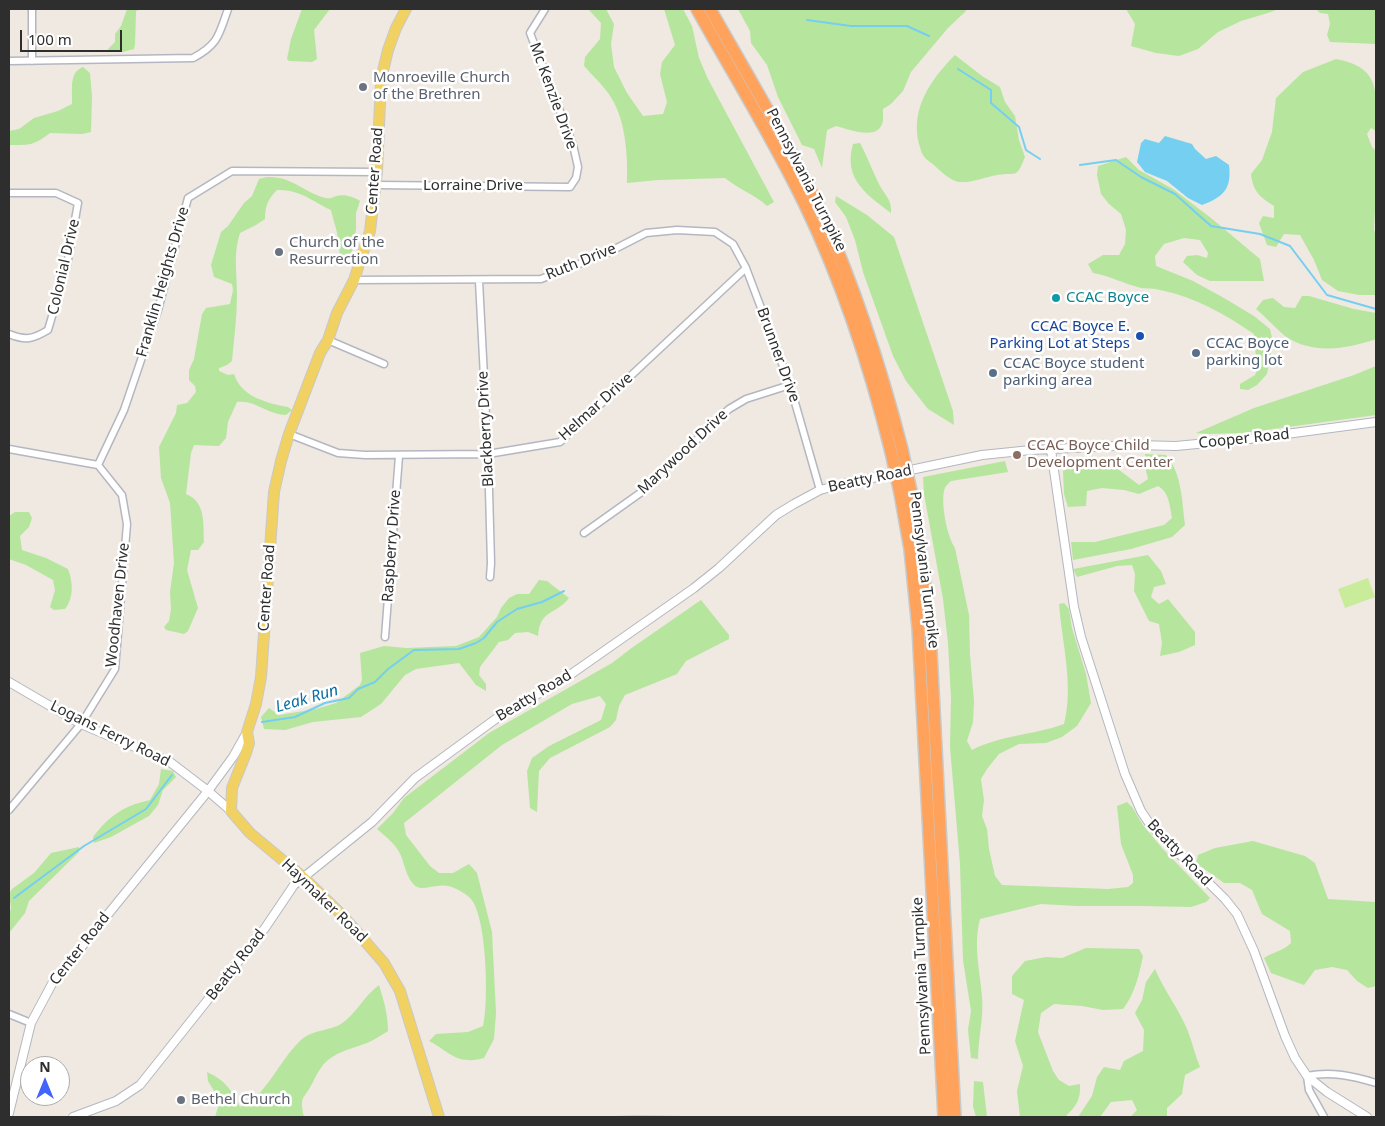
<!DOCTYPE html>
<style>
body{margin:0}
#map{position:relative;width:1385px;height:1126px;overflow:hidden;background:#efe9e1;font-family:"Noto Sans",sans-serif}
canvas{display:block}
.frame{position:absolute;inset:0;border:10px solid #2e2e2e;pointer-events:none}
.north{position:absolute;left:20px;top:1056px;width:50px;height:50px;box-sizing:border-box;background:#fff;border:1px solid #ababab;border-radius:50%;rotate:0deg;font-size:14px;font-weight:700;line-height:20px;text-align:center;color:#2e2e2e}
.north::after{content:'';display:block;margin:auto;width:18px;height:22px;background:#4264fb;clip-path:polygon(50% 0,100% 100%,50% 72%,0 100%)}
.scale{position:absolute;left:20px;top:30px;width:102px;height:22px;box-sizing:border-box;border:2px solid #2e2e2e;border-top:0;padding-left:6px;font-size:15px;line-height:18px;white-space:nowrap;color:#2e2e2e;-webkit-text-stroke:4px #fff;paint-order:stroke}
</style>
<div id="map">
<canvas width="1385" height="1126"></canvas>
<div class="frame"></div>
<div class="north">N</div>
<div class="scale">100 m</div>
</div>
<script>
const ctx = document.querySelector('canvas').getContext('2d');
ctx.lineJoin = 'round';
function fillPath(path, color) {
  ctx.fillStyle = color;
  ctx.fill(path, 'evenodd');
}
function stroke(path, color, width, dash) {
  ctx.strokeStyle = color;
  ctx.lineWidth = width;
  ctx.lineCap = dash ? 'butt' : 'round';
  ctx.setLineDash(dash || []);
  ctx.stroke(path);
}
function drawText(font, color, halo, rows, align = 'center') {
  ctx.font = font + ' "Noto Sans",sans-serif';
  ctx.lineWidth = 5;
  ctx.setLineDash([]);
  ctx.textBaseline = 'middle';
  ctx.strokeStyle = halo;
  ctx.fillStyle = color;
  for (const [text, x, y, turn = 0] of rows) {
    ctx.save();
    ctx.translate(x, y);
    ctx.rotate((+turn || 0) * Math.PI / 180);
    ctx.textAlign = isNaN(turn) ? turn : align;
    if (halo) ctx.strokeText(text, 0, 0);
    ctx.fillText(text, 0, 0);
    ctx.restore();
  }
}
const green = new Path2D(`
 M127,9H141L136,11L135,44L134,49L123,52H111L108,49L115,42V34L121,26Z
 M302,9H330L314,30L317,59L312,62L289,61L287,59L291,39Z
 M588,9H606L614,24L611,44L614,67L627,93L643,116L663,114L667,102L660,74L662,62L675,45L664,9H683L692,26L699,58L708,79L774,202L767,206C754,194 738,189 725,178L658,180L627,183C628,158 626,122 612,99C605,87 593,76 584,66L585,57L600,39L601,23Z
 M738,9H965L966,11L948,28L911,72L903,91L891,104L883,109C883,113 883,117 883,121C879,142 848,129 836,126L827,130L822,168L814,149L802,145L778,97L767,65L751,43L750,31Z
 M1126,9H1278L1271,12L1241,21L1218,32L1198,49L1179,56L1156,53L1131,46L1135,24Z
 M1316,9H1376V44L1330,42L1327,35L1330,24L1328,14L1320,13Z
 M955,55L982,76L1000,87L1005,102L1015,116L1019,140L1025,157C1016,179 1018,172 997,175C985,177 973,183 959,182C951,181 940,171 934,165C930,162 925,159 923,155C921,152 920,147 919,144C910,109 931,79 955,55Z
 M1336,59C1382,68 1376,92 1376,131L1371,128L1367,134L1372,147L1376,151V209H1375L1374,230L1376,234V295H1359L1338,291L1322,280L1314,260L1300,235L1284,234L1276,247L1267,245L1259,223L1263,216L1274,218V206C1260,197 1253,192 1251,174L1262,160L1272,132L1276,98L1303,72Z
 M83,67L90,73L92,96L91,132L82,134L50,133C33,146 30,145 9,145V131L19,129L34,118L58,111L72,104C73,90 68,73 83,67Z
 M860,143C868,158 872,170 879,184C885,196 892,199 891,213C866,194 843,179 853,144Z
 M1126,157L1139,170L1173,189L1211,218L1260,259L1264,281H1210L1197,275L1183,262L1187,256L1197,255L1207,258L1208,253L1200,240L1184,238L1164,244L1155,256L1156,266L1193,281L1224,298L1254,316L1270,329L1273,342L1267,374L1257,385L1248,390L1240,389V384L1255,375L1257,370L1254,334C1225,314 1195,297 1160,290C1154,288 1147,289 1141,288C1125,284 1110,276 1093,273L1088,264L1103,255H1119L1125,244L1126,230L1121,214L1109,204L1101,194L1097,175L1098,166Z
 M267,177C293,176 304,193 326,198C332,199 332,197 337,196C344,194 354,197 360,201L356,213V229L351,258L342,264C338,255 340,248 338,239C337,229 333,220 331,210C312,201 299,189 277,190C268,199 265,206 265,219L256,225L240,233C233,253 237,274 237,295C237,317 234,339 232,361L227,365L219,368V371L228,375L234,374C241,397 267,403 288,407L292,410L286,415C269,415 254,399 237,402L228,422L226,438L219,446L194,445L191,453L186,494C206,502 203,523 204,542L198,550H191L187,570L198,608L188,631L184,634L166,630L164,627L169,621L171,609L170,592L174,563L170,503L161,478L159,447L176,413L177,405L187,403L196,392L195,386L189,380V370L194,359L202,314L206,308L230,304L233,290L232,284L214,277L211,265L221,232L228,226L244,203L252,196L259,179Z
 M836,196L867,215L894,237L953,411L954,425L928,409L906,381L893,356L863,272L855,240L846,217L835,202Z
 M1302,296H1309L1354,309L1376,313V339C1347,349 1312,355 1285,336C1275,328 1266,317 1256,309L1263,300L1273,298L1284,307L1295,308Z
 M1376,366V415L1244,433L1209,434L1196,433L1254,408L1354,375Z
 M1145,454L1166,455C1182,473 1182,502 1185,525L1172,537L1131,549L1073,560L1071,542H1095L1164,525L1172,518C1170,506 1169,492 1158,486L1139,494L1124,490L1102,488L1087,491L1086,506L1068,507L1064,494L1063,471L1091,460H1106L1139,485L1148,479L1145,466Z
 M1005,461L1008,472L951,481C948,484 945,486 944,491C941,505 947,536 955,548L969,615L970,655L974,701L973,722L967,741L972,750C1001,735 1034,735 1064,724C1074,686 1062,643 1059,604L1064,603L1069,609L1072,628L1086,674L1091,703L1077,726L1062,737L1046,743L1019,744L999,754L987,769L981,779L984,800L982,816L987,829L989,849L995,876L1002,885L1108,889L1128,887L1133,883V875L1121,844L1117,806L1127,802L1132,807L1143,825L1162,848L1210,898L1206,902L1191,907L1143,906H1077L1041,904L980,919C973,946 980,970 982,997C984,1017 978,1039 978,1059L971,1058L968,1030L971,1011L963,960L960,864L950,747L951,698L948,643L943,599L924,494L923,477Z
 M15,512H29L32,518L29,527L20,536L22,550L46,558L68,569C73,582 74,598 65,609L54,610L50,607L55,590L53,580L26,565L9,559V516Z
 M1148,555L1161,571L1166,584L1154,587L1151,597L1159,604L1168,599L1195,632V645L1179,652L1160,656L1162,643L1159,624L1149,621L1134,591L1135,574L1132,565L1117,566L1077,577L1073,569Z
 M539,580L547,581L569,598C556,615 540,609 538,636L528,632L515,633L508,640L499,642L480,667L479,675L486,684V691L476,685L459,663L416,669L405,675L381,704L361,717L313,722L285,730L264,729L261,717L269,708L279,715L316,709L336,703L360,685L362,680L360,653L384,646L406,648L456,646L479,637L497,617L501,608L509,598L517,594H529Z
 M701,600L729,635V639L686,661L677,674L625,695L619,706L616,720L610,727L550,758L539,771L537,812L530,808L527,771L532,758L549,746L601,720L606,704L600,696L572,704L502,745L404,823L406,835L430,866L439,873H453L469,864L477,873L492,932L496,1013L494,1039L484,1058C479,1059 473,1061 468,1060C453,1060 442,1047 429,1041L436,1034L468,1032L483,1026C489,1004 487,914 470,898C466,894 459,890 454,888C440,881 425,891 417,887C405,879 405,861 398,850C393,842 384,835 377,829L393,813L404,798L489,733L612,663L633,647Z
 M161,769L173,771L176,777L163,790L158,805L149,816L111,837L94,843L93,837C109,816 123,806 150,800L159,784Z
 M1253,841L1305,856L1315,863L1328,899L1376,902V986L1368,988L1357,981L1347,970L1332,967L1315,970L1304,985L1271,973L1264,958C1273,952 1283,951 1291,943L1290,931L1262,914L1252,890L1240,883H1224L1196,863L1198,855L1215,848Z
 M79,847V852L29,901L25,913L9,933V915L11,908L9,894L12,889L34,873L51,853Z
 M1086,948L1139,949L1143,956C1139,975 1135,993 1123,1009L1103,1010L1082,1006L1054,1004L1041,1013L1038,1032L1053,1071L1059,1080L1069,1086L1080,1084C1081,1100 1076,1106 1065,1117H1020L1017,1091L1023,1066L1015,1041L1024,1000L1012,994V976L1025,961L1046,957L1062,958Z
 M1155,969C1164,990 1178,1008 1187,1029C1192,1041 1195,1055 1200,1067L1185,1075L1182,1094L1167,1108V1117H1130L1137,1110L1132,1100L1111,1102L1100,1117H1078L1092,1096L1097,1077L1104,1067L1120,1070L1124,1061L1143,1051L1144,1030L1135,1013L1142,1000L1146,982Z
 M379,985C384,1001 388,1015 388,1031C381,1035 374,1040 367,1043C354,1048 339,1051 328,1060C321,1066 317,1074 313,1082C304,1100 299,1095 304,1117H215L220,1101L208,1081L207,1072C226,1081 231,1089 240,1107C265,1098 279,1061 299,1042C311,1029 327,1032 341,1024C356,1014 364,996 379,985Z
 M974,1081L983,1082L987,1117H976L973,1106Z
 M636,1115L685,1116L693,1117H591Z`);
const pitch = new Path2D(`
 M1368,578L1375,597L1345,608L1338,589Z`);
const water = new Path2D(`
 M1165,136L1192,144L1195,149L1206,159L1216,156L1229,165C1232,189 1223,197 1202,205L1188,198L1167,181L1145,172L1137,162L1141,143L1145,139L1159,143Z`);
const stream = new Path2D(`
 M807,20L851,26H907L929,36
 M958,69L991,90V103L1019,127L1026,150L1040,159
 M1080,165L1116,160L1141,177L1175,194L1211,226L1260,234L1290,246L1327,295L1376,309
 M262,722L295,717L325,703L349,698L358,689L375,682L388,669L414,650L459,649L476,643L484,638L497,622L517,609L542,602L564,591
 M14,898L84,846L146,809L172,775`);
const minor = new Path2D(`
 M32,9V61
 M9,61L193,58C218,45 219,35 228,9
 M376,185L570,187L576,178L578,167L573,145L530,33L545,9
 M9,193H56L78,203L67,265L48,330C33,339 26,341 9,334
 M354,280L541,279L607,253L646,233L677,230L715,232L733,244L746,268L790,385L820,490
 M479,281L488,454L491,563L490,577
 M328,340L384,364
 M289,434L338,453L365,455L488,454L560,442L746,268
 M9,449L98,465L122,495L127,524L115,669L81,724L9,810
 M98,465L124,410L158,310L188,198L232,171L377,172
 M584,533L643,491L729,409L746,399L790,385
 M385,637L399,456
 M9,1014L31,1023
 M1324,1117L1309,1090L1307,1076C1331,1071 1353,1076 1376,1083`);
const tertiary = new Path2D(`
 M1051,450L1074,607L1081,637L1125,774L1141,811L1151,826L1225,899L1237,914L1254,951L1285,1036L1295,1058L1307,1076L1327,1092L1367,1117
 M9,682L81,724L170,762L208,791L231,811
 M9,1113L31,1023L53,982L208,791L233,757L247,732
 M73,1117L116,1101L140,1085L265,928L294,885L372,822L415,778L497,718L567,677L694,588L719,568L776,515L794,504L820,490L839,485L982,455L1031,450L1136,445L1176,446L1249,439L1376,422`);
const primary = new Path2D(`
 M406,9L396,28L388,50L381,79L377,172L370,231L354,280L337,313L328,340L320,353L289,434L281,461L274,492L261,677L256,704L247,732L249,743L246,753L232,788L231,811L250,833L303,877L342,915L384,963L400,991L439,1117`);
const motorway = new Path2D(`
 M697,9C733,74 773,138 805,205C843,284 870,367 891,452
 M710,9C748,76 788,142 821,212C856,289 881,368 902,449
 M911,491L923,568L930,632L955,1117
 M900,493L910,549L918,628L944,1117`);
const motorwayBridge = new Path2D(`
 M902,449L911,491
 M891,452L900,493`);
const markers = [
 [363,87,5,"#6b7280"],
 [279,252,5,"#6b7280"],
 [1056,298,5,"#0f9aa8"],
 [1140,336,5,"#1a4fb4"],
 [1196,353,5,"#5c6f8a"],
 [993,373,5,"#5c6f8a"],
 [1017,455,5,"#8d6e63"],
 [181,1100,5,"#6b7280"]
];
const worshipNames = [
 ["Monroeville Church",373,78],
 ["of the Brethren",373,95],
 ["Church of the",289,243],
 ["Resurrection",289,260],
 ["Bethel Church",191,1100]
];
const streetNames = [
 ["Mc Kenzie Drive",553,96,70],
 ["Center Road",375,171,-86],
 ["Pennsylvania Turnpike",806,180,63],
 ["Lorraine Drive",473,186],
 ["Ruth Drive",581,262,-22],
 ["Colonial Drive",64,267,-77],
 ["Franklin Heights Drive",163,282,-74],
 ["Brunner Drive",778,355,70],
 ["Helmar Drive",596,407,-42],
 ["Blackberry Drive",486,429,-93],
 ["Cooper Road",1244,439,-6],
 ["Marywood Drive",683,452,-43],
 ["Beatty Road",870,479,-12],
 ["Raspberry Drive",392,546,-86],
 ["Pennsylvania Turnpike",924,570,83],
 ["Center Road",267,588,-86],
 ["Woodhaven Drive",118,605,-84],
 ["Beatty Road",534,696,-31],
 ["Logans Ferry Road",110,734,26],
 ["Beatty Road",1179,853,46],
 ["Haymaker Road",324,901,44],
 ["Center Road",80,949,-52],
 ["Beatty Road",236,965,-52],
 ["Pennsylvania Turnpike",922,976,-93]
];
const cultureNames = [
 ["CCAC Boyce",1066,298]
];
const transitNames = [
 ["CCAC Boyce E.",1130,327],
 ["Parking Lot at Steps",1130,344]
];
const serviceNames = [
 ["CCAC Boyce",1206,344],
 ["parking lot",1206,361],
 ["CCAC Boyce student",1003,364],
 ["parking area",1003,381]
];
const educationNames = [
 ["CCAC Boyce Child",1027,446],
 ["Development Center",1027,463]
];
const waterNames = [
 ["Leak Run",307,699,-16]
];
fillPath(green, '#b6e59e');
fillPath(pitch, '#c9ec9a');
fillPath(water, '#75cff0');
stroke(stream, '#75cff0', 2);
stroke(minor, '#b4b7c1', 9);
stroke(tertiary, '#b4b7c1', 10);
stroke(primary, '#c9c9c9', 12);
stroke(motorway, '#c9c9c9', 14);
stroke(minor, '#fff', 6);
stroke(tertiary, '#fff', 8);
stroke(primary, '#f2d163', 10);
stroke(motorway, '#ffa35c', 11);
stroke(motorwayBridge, '#c9c9c9', 14, []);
stroke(motorwayBridge, '#ffa35c', 11);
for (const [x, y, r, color] of markers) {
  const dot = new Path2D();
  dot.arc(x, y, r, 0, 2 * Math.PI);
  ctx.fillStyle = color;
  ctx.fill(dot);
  stroke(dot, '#fff', 2);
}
drawText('15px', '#5b616d', '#fff', worshipNames, 'left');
drawText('15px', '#2e2e2e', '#fff', streetNames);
drawText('15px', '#0d838f', '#fff', cultureNames, 'left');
drawText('15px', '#164399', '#fff', transitNames, 'right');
drawText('15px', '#4e5e75', '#fff', serviceNames, 'left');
drawText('15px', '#785e54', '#fff', educationNames, 'left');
drawText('italic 16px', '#0d6fa3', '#fff', waterNames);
</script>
